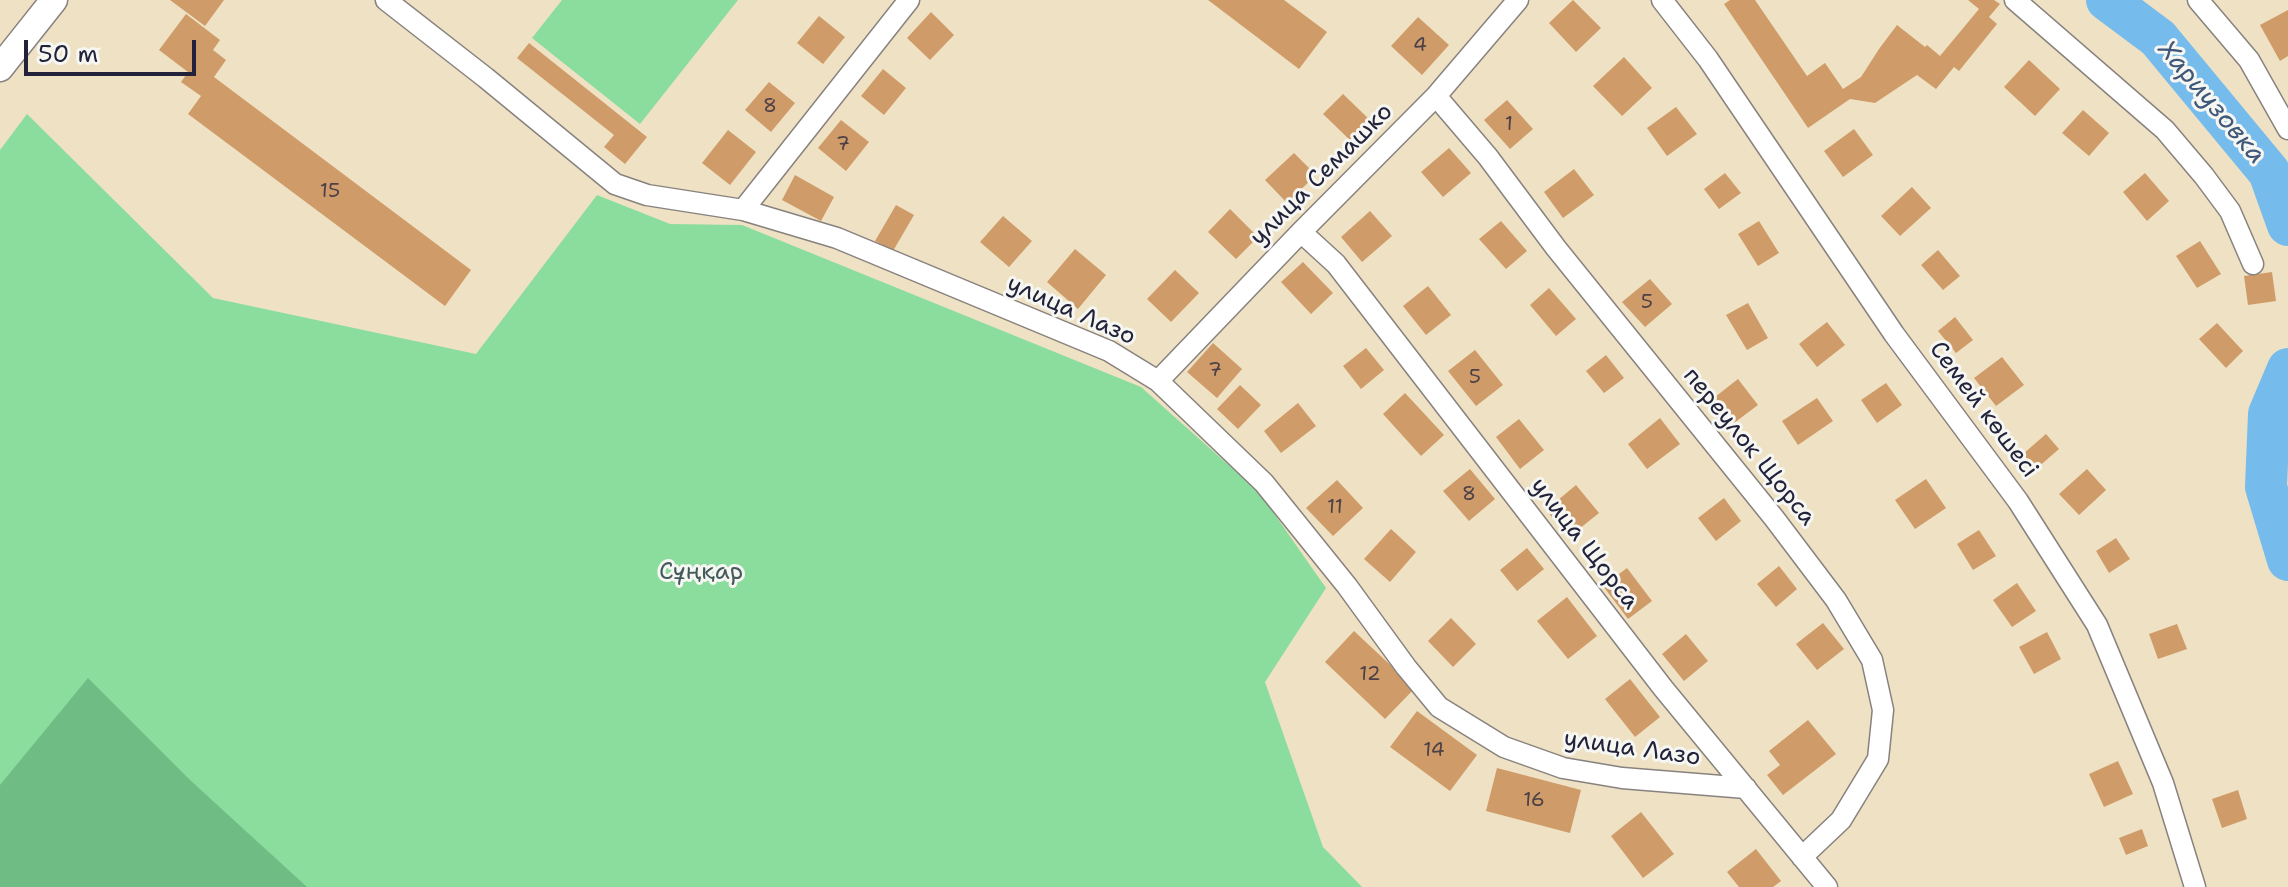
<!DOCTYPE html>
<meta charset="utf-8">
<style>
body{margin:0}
#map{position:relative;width:2288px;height:887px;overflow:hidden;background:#efe1c3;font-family:"Shantell Sans",sans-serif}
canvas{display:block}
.scale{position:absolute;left:24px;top:40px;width:172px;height:36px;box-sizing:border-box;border:4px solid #22223b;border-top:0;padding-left:10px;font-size:24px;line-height:28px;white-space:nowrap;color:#22223b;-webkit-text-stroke:6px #f6f6f2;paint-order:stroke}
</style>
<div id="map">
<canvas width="2288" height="887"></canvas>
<div class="scale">50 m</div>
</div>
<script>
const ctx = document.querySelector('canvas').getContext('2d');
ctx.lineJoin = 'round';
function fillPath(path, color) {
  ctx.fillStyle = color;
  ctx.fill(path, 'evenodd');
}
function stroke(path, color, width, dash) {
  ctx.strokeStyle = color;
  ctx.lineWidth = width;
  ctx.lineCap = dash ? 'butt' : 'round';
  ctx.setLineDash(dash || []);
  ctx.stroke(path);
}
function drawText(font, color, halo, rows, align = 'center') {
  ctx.font = font + ' "Shantell Sans",sans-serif';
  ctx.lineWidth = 6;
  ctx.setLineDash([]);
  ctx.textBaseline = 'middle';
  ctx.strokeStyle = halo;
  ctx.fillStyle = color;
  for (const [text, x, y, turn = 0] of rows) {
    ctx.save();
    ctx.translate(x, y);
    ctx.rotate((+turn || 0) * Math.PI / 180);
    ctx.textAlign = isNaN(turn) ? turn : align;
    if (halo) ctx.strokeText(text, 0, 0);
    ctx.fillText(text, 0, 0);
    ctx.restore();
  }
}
const green = new Path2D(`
 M562,0H738L640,124L532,38Z
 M27,114L213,298L476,354L597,195L670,224L742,225L1141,387L1259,492L1326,588L1265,682L1323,847L1362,887H0V150Z`);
const forest = new Path2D(`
 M88,678L190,780L307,887H0V785Z`);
const river = new Path2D(`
 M2107,0L2158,38L2269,172L2288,225
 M2288,369L2269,414L2266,487L2288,560`);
const building = new Path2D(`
 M170,0H224L205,26Z
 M1208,0H1284L1327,32L1299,69Z
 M1573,0L1601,28L1576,52L1549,23Z
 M1730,0H1755L1807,76L1825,63L1843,89L1861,77L1879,49L1897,25L1925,47L1927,45L1940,56L1979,9L1968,0H1994L2000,4L1989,17L1997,24L1959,71L1954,67L1936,89L1917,75L1875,103L1850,99L1808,128L1724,4Z
 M2288,10V56L2280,61L2260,25Z
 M931,12L954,35L930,60L907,38Z
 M186,14L220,40L213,50L226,60L214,77L471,270L445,306L188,114L201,96L181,82L188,72L159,50Z
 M819,16L845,37L823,64L797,43Z
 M1418,17L1449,45L1422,75L1391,46Z
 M529,43L647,137L625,164L604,147L614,135L517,58Z
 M1624,57L1652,88L1622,116L1593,86Z
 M2029,60L2060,89L2035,116L2004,87Z
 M883,69L906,88L884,115L861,96Z
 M769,82L795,103L771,132L745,110Z
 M1343,94L1372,122L1353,143L1323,114Z
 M1507,100L1533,129L1510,149L1484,120Z
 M1676,107L1697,134L1667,156L1647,128Z
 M2083,110L2109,133L2089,156L2062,133Z
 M841,120L869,142L846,171L818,148Z
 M1854,129L1873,155L1843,177L1824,151Z
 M728,130L756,152L730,185L702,163Z
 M1449,148L1471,173L1443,197L1421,172Z
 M1294,153L1316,175L1287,203L1265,180Z
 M1574,169L1594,195L1563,218L1544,192Z
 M1725,173L1741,193L1719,209L1704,189Z
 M2145,173L2169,201L2147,221L2123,192Z
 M795,175L834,197L821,221L782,200Z
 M1912,187L1931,208L1900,236L1881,216Z
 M896,205L914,215L893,251L875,241Z
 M1230,209L1258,237L1236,259L1208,232Z
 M1370,211L1392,236L1362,262L1341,237Z
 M1003,216L1032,241L1009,267L980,242Z
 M1501,221L1527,251L1506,269L1479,239Z
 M1759,221L1779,253L1758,266L1738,234Z
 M2200,241L2221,274L2197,288L2176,256Z
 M1075,249L1106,275L1078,309L1047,282Z
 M1938,250L1960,276L1943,290L1921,265Z
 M1303,262L1333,293L1311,314L1281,282Z
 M1175,270L1199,293L1171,322L1147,299Z
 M2272,272L2276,301L2248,305L2244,276Z
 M1650,279L1672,304L1645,327L1622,302Z
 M1428,286L1451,315L1426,335L1403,306Z
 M1549,288L1576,319L1556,336L1530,305Z
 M1748,303L1768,338L1747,350L1726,315Z
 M1955,317L1973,340L1956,353L1938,331Z
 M1827,322L1845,345L1817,367L1799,344Z
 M2217,323L2243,351L2226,368L2199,339Z
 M1213,343L1242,369L1217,398L1187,372Z
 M1366,348L1384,370L1361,389L1343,366Z
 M1475,350L1503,385L1476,406L1448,371Z
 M1606,355L1624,378L1604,393L1586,371Z
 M2002,357L2024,385L1996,406L1974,378Z
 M1738,379L1758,405L1726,429L1706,404Z
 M1886,383L1902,405L1877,423L1861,400Z
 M1240,385L1261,405L1238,429L1217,409Z
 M1405,393L1444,435L1421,456L1383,414Z
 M1817,398L1833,421L1798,445L1782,421Z
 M1298,403L1316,426L1281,453L1264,431Z
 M1660,418L1680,444L1647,469L1628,444Z
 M1519,419L1544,450L1520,469L1496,437Z
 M2046,434L2059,449L2036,469L2023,454Z
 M1470,469L1495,499L1469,521L1443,491Z
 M2087,469L2106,490L2079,515L2059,494Z
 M1926,479L1946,508L1915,529L1895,500Z
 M1337,480L1363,508L1333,536L1306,508Z
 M1576,485L1599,513L1569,537L1546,510Z
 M1724,498L1741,521L1716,541L1698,518Z
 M1391,529L1416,552L1390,582L1364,559Z
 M1979,530L1996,556L1973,570L1957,544Z
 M2116,538L2130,559L2109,573L2096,551Z
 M1527,548L1544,569L1517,591L1500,570Z
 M1779,566L1797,589L1776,607L1757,584Z
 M1627,568L1652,601L1628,619L1603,586Z
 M2017,583L2036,611L2012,627L1993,600Z
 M1567,597L1597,636L1568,659L1537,621Z
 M1451,618L1476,644L1453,667L1428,641Z
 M1823,623L1844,649L1817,670L1796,644Z
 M2177,624L2187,649L2158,659L2149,634Z
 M1354,631L1415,688L1385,719L1325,662Z
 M2047,632L2061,659L2034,674L2019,647Z
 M1686,634L1708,661L1684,681L1662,654Z
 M1630,679L1660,717L1635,737L1605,699Z
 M1417,711L1477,755L1450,791L1390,747Z
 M1808,720L1836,754L1783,795L1767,775L1780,765L1769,751Z
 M2118,761L2133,794L2104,807L2089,774Z
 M1497,768L1581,790L1570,833L1486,811Z
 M2238,790L2247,819L2222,828L2212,799Z
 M1641,812L1674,854L1643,878L1611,836Z
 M2142,829L2148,846L2126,855L2119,838Z
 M1756,849L1781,881L1773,887H1739L1727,872Z`);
const minor = new Path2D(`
 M386,0L486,78L615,184L647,195L743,210L837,238L1109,351L1158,381L1264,483L1347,586L1406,667L1439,707L1504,747L1563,768L1622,778L1746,788
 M1662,0L1708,59L1894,334L2018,501L2097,625L2163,783L2195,887
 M2015,0L2165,130L2204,176L2230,211L2253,264
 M2198,0L2249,60L2288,129
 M1436,96L1488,157L1556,248L1774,518L1836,600L1872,660L1883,710L1878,759L1841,820L1802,857
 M743,210L909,0
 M1301,232L1336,264L1663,688L1827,887
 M1158,381L1301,232L1436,96L1518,0`);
const tertiary = new Path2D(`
 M0,68L54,0`);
const numberNames = [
 ["4",1420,46],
 ["8",770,107],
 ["1",1509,125],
 ["7",843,145],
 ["15",330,192],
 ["5",1647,303],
 ["7",1215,371],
 ["5",1475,378],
 ["8",1469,495],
 ["11",1335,508],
 ["12",1370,675],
 ["14",1434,751],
 ["16",1534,801]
];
const streetNames = [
 ["улица Семашко",1322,175,-45],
 ["улица Лазо",1071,311,24],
 ["Семей көшесі",1983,410,53],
 ["переулок Щорса",1749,447,51],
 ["улица Щорса",1584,544,52],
 ["улица Лазо",1632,749,8]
];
const parkNames = [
 ["Сұңқар",701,573]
];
const waterNames = [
 ["Хариузовка",2211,103,50]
];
fillPath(green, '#8bdd9e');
fillPath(forest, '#70bc85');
stroke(river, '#75bbec', 42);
fillPath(building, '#cf9c69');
stroke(minor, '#88827f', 23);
stroke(tertiary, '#88827f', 29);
stroke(minor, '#fff', 20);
stroke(tertiary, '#fff', 26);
drawText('20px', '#4d4046', null, numberNames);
drawText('24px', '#22223b', '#f6f6f2', streetNames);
drawText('24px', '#425a59', '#f6f6f2', parkNames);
drawText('italic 26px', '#3f5879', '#f6f6f2', waterNames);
</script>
